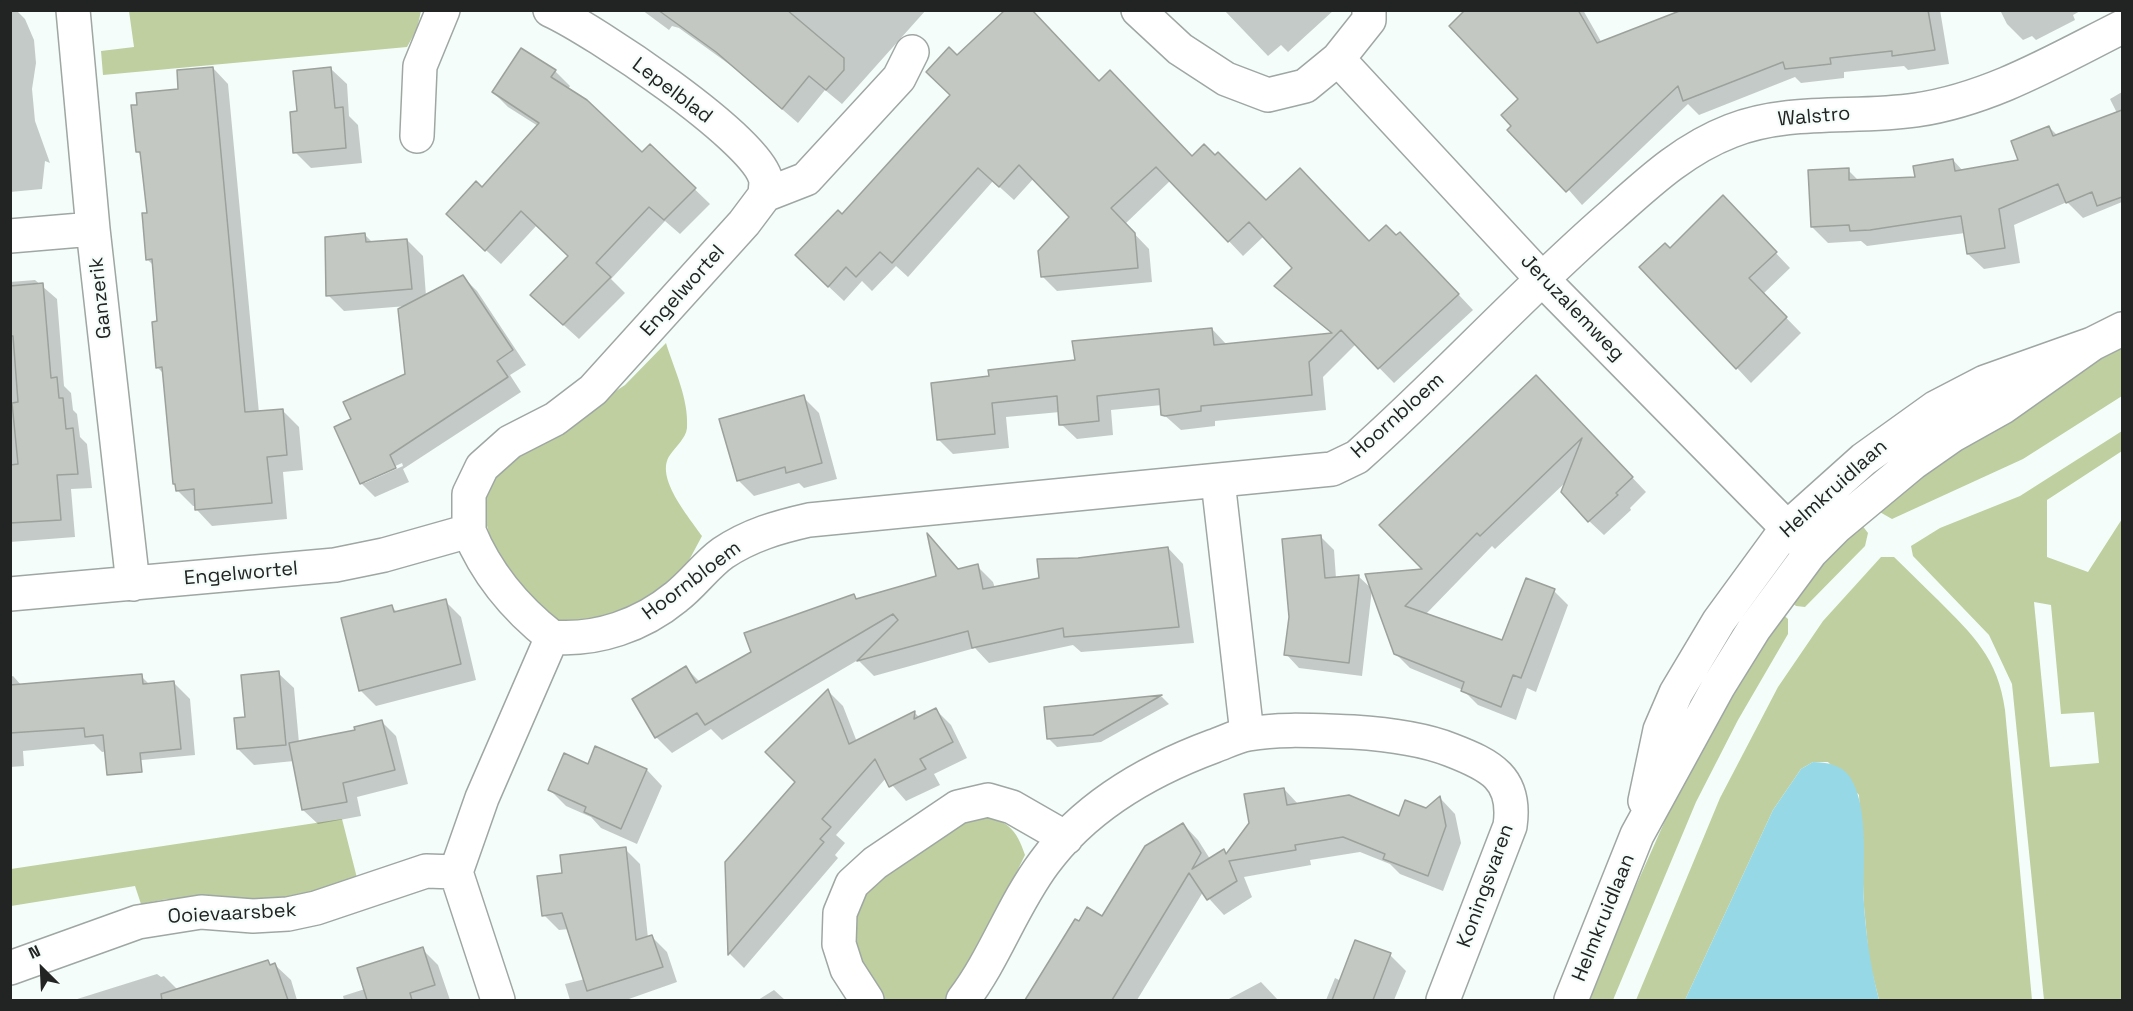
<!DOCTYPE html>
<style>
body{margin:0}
#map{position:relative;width:2133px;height:1011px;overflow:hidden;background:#f5fdfa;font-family:"Space Grotesk",sans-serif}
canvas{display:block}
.frame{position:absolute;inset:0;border:12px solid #212422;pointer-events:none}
.north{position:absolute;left:12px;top:939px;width:60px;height:60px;-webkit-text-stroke:4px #f5fdfa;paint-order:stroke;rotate:336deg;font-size:16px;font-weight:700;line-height:24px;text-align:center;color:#212422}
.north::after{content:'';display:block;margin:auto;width:21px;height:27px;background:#212422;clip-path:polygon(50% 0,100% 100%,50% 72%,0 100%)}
</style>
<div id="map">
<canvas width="2133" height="1011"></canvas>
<div class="frame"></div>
<div class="north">N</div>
</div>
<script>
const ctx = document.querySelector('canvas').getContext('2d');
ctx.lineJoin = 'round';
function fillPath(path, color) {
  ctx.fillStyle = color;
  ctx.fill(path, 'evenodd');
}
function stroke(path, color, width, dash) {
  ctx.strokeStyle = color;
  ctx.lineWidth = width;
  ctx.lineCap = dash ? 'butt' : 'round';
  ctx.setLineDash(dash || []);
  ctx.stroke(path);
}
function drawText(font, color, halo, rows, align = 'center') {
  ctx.font = font + ' "Space Grotesk",sans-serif';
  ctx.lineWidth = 4.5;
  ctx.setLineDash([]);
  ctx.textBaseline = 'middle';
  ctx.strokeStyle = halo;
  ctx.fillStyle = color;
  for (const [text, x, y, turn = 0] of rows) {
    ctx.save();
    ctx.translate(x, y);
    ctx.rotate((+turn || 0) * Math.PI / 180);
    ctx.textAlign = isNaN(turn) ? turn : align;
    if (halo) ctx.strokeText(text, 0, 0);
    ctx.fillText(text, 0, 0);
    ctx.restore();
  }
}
const green = new Path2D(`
 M129,11V10L421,11L417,29L407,47L103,75L101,51L134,47Z
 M666,343C674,369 689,399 687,428C686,438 676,446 670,455C654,477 689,517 702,536L687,564L674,580L642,603L616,616L568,625L555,619L515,584L493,548L482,507L487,488L511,460L625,385Z
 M2122,348V396L2023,459L1892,519L1871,507L2084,368Z
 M2122,431V451L2047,500V557L2088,572L2122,519V1000H2044L2012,684L1989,635L1913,556L1911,546L1940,528L2020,496ZM2034,602L2051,605L2061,714L2094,712L2099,763L2050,767Z
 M1858,520L1868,533L1865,546L1805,607L1796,606L1787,598Z
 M1881,557H1894C1909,571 1923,586 1938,600C1973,635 1998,658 2005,710L2032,1000H1879L1869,960L1864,906L1859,795L1828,762H1813L1801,769L1773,810L1685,1000H1636L1720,798L1778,687L1823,621Z
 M1779,611L1788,619V634L1738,720L1696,802L1613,1000H1589L1623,915L1680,787Z
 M978,817C1006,817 1017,830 1025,855L970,966L945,1000H886C877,987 860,970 856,954C852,940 850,923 855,909C867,875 945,830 978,817Z
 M342,819L357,878L285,901L167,899L141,904L135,886L11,906V869Z`);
const water = new Path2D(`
 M1813,762C1826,762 1842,765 1850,777C1870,808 1862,868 1864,904C1866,937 1871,969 1879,1000H1685L1773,810L1801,769Z`);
const shadow = new Path2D(`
 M10,10H16L25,19L34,40L36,63L32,89L35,121L50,163L45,161L42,189L10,192Z
 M642,10H926L842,104L825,90L798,123L733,67L679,28L672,26L669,30Z
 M1224,10H1334L1288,52L1281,45L1268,56Z
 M1467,10H1583L1603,45L1686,10H1940L1949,64L1908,70L1904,66L1844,72V78L1801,83L1795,77L1699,115L1688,104L1582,205L1513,126L1520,99Z
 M2000,10H2082L2073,15L2075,20L2036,40L2032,36L2023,40L2007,24Z
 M957,57L1099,82L1192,158L1266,202L1369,243L1397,237L1415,248L1473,310L1394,383L1356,344L1323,377L1326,410L1215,421V426L1181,430L1163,414L1162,405L1111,410L1113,435L1077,439L1061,424L1060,412L1006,417L1009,448L953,454L938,439L990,377L1076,362L1212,329L1227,345L1332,334L1276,286L1294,268L1264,236L1243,256L1171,180L1125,224L1149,249L1152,282L1057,291L1042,276L1071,217L1034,178L1014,200L993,181L908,277L896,266L872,291L862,281L844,301L811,270L842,216L952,95Z
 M213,68L228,84L259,413L283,411L299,427L303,470L283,472L287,519L212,526L197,510L196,506H193L177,490L174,484L164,374L157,367L159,323L154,266L147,259L149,214L142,156L137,151L180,90Z
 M331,69L347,84L349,116L358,125L362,163L311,168L295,152L299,113Z
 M555,71L570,86L568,89L642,154L650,146L710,204L680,234L665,221L611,279L625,293L579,339L547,310L570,256L537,225L501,264L463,229L482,189L538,126L508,107L493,92Z
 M2122,92V202L2083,218L2067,202L2014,225L2020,263L1984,269L1968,254L1965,233L1867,246L1861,241L1828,243L1812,227L1848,170L1859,181L1916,178L1953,160L1963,171L2021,161L2049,127L2058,136L2117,113L2110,99Z
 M1737,212L1790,268L1763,294L1801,333L1751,383L1737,368L1670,250Z
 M365,235L373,243L407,240L423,256L426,296L463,277L477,291L526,365L510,375L521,392L403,469L409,482L375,497L361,483L353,420L407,375V306L344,311L328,295ZM402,463L403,466L365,483V480Z
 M35,280L57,299L64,386L71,393L73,410L77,414L80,437L87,444L92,488L71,489L75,537L10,542V282Z
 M1551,392L1646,492L1630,508L1631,510L1604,535L1589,521L1567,481L1495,549L1492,546L1425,615L1503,642L1554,591L1568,605L1536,692L1527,688L1516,720L1478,705L1463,690L1410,668L1395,653L1367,575L1425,570Z
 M803,397L819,413L837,479L804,488L799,483L754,496L738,480Z
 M929,537L959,570L977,566L993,582L995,588L1041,579L1078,559L1168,548L1183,564L1194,643L1081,652L1073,645L989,663L975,648L874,676L858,660L722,740L711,729L672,753L656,737L686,668L701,683L854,595L858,600L938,577Z
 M1321,537L1334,550L1336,578L1358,576L1372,589L1362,676L1299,668L1286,654Z
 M445,601L461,617L476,680L376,706L360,690L392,607L398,613Z
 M278,673L294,688L299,743L356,731L382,722L396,736L408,784L357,797L361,816L318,824L303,810L294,761L254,765L238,749L247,719Z
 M13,676L22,686L141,676L150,685L174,683L190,699L195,755L121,762L111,751L102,752L94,744L23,751L24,766L10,767V677Z
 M828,691L843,706L857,742L915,713L920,718L936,710L951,725L967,758L934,774L940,785L906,801L886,778L836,835L845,843L835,855L838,858L744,968L730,954L726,863L797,782Z
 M1162,697L1169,704L1101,742L1057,747L1049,739L1046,709Z
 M589,766L647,770L662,786L637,844L601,828L591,817L566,806L550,790Z
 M1284,789L1299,805L1400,818L1427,810L1440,798L1455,814L1461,843L1443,891L1400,874L1390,864L1360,852L1310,860L1311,865L1244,877L1252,897L1224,915L1203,892L1137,1000H1026L1079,923L1102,918L1183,824L1198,840L1210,859L1224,851L1228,855Z
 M625,849L640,864L648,938L652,937L667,952L677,982L626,1000H570L565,984L585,979L569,929L559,930L544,915L564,875Z
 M422,949L438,965L450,1000H344L343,996L365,989Z
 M1390,955L1406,971L1394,1000H1326L1335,978L1341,981Z
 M267,962L271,966L275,965L291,980L297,1000H74L157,974L161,977L164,976L178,990Z
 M1261,982L1278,1000H1227Z
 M774,990L785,1000H758Z`);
const building = new Path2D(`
 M658,10H787L844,58V70L826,90L809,76L782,109L716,52Z
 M1005,10H1032L1099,81L1110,70L1192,156L1204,144L1215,155L1218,152L1266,200L1300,168L1369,241L1386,225L1396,235L1400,232L1459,294L1378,369L1341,330L1309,362L1312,395L1201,406V411L1165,416L1161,415L1159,389L1097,396L1099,421L1062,425H1059L1057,396L992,403L995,434L937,440L931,383L989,376L988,370L1075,360L1072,341L1212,328L1214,345L1332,333L1274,286L1292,268L1249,222L1228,242L1156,167L1111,208L1135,233L1138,268L1041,277L1038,251L1069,217L1019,165L999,187L978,168L892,263L880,252L856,277L846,267L828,287L795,255L838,210L842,214L950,95L926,72L949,47L957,55Z
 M1465,10H1578L1597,43L1682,10H1928L1935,50L1892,56V51L1830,58L1831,64L1785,69L1783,62L1683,101L1678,86L1566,192L1507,130L1511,126L1501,115L1518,99L1449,26Z
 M521,48L556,70L551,77L587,100L642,152L650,144L696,188L664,220L649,207L596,263L611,277L563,325L530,295L568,256L521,211L485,251L446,214L476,181L482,187L539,123L492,92Z
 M213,67L245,412L283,409L287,455L267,457L272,503L195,510L194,489L176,491L175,484H173L162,367L156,368L152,322L157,321L152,259L146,260L142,213H147L140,152H136L131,105H137L136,93L178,89L177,70Z
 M331,67L335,108L343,107L346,148L293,153L290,112L297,111L293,71Z
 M2122,110V197L2097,206L2092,192L2066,203L2058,184L1999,209L2005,248L1967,254L1961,216L1870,230L1850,231L1849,225L1811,227L1808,170L1849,168V180L1915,177L1913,166L1953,159L1955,171L2018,160L2011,141L2049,126L2053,136Z
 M1723,195L1777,252L1749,278L1787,317L1736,369L1639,267L1665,243L1670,248Z
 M365,233L366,242L407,239L412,289L326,296L325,237Z
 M463,275L513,350L497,361L508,377L390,455L396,468L360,484L334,427L351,419L343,402L405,374L398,309Z
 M43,283L51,378L57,377L59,398H63L66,429L73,428L78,474L57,475L61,520L10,523V465L18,464L12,403L18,402L13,336H10V286Z
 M1536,375L1633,477L1616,493L1618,495L1588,522L1561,492L1582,438L1480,536L1477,533L1405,606L1502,640L1526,578L1555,589L1521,678L1513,675L1501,707L1461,691L1464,682L1394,654L1365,574L1422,569L1379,525Z
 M804,395L822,463L786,473L785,467L737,481L719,419Z
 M927,533L958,569L978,564L983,589L1039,578L1037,559L1078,558L1168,547L1179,627L1064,637L1063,628L972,648L968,631L857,661L898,620L893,614L705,725L697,713L655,738L632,699L686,666L696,683L751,652L744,633L854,594L856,599L936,576Z
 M1321,535L1325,578L1359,575L1349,663L1284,655L1289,617L1282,539Z
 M446,599L461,664L359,691L341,618L392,605L394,612Z
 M279,671L286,745L237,749L234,718L245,717L241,675Z
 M142,674L143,684L174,681L181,749L140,753L142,772L107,775L103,735L85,737L84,728L10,733V685Z
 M828,689L849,744L915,711L914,719L936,708L953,742L920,759L926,769L889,787L875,759L822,819L831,827L820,839L824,842L728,955L725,862L795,782L765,752Z
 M1162,695L1093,735L1047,739L1044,707Z
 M382,720L395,770L343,783L347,802L302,810L289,743L355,730L354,727Z
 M595,746L647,769L621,829L584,812L586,807L548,790L564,753L588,764Z
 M1284,788L1287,805L1349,795L1399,816L1405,800L1426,808L1440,796L1446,826L1428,876L1383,859L1385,854L1343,837L1295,845L1296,850L1229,861L1237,881L1207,900L1189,873L1112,1000H1025L1075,919L1079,921L1087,907L1102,916L1145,846L1183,823L1201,853L1192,869L1224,849L1226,854L1249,823L1244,794Z
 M626,847L636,940L652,935L663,967L587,991L562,913L542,916L537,876L562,873L560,855Z
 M1355,940L1391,953L1373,1000H1332Z
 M423,947L435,985L410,993L412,1000H367L357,968Z
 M268,960L270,965L275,963L288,1000H162L161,994Z`);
const minor = new Path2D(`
 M73,10L93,229L133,584
 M550,10C594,30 751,135 765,177C767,182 765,189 765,195
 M1138,10L1180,49L1226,79L1268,95L1305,86L1338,59L1369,20V10
 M1338,59L1542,279L1808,549
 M417,136L420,66L443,10
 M10,236L93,229
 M1218,481L1247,734
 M469,531C487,575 515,608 552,637
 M10,594L335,565L384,555L469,531V494L482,467L510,442L555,419L593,390L744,223L765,195L806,179L899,78L912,52
 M10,968L138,922L201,912L253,916L288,914L316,908L426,871L456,872
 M498,1000L456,872L482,798L552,637C597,641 642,625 676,597C693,584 706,565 723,553C750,535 778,527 809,520L1332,469L1357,457C1445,379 1523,292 1612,215C1649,182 1684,149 1731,131C1790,108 1855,119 1916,110C1991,99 2056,60 2122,27
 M867,1000L847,969L839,944L840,913L852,884L875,863L958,807L988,800L1012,807L1066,838
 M963,1000C995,958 1012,906 1044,863C1085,807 1149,770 1214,746C1225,742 1237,736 1248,734C1282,728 1318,731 1353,732C1384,734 1421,738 1451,750C1490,765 1517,778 1510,826L1443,1000`);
const tertiary = new Path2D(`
 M1645,801L1660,730L1676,693L1719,621L1787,528L1864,459L1935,408L1985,382L2092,344L2122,329
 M1571,1000L1637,835L1718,687L1754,629L1811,552L1836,527L1913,463L1953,435L2003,407L2092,344`);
const streetNames = [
 ["Lepelblad",672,91,37],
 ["Walstro",1814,117,-5],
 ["Engelwortel",683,291,-48],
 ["Ganzerik",101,298,-96],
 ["Jeruzalemweg",1572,308,46],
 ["Hoornbloem",1398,416,-42],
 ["Helmkruidlaan",1834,489,-42],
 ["Engelwortel",241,574,-5],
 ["Hoornbloem",692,581,-37],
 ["Koningsvaren",1486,886,-70],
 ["Ooievaarsbek",232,914,-3],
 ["Helmkruidlaan",1604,918,-68]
];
fillPath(green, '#bfcf9f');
fillPath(water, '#97d8e7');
fillPath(shadow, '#0003');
fillPath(building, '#c3c8c3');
stroke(building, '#9ca19c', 1.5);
stroke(minor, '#9fa7a3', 36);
stroke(tertiary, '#9fa7a3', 36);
stroke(minor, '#fff', 33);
stroke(tertiary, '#fff', 33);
drawText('20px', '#212422', '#f5fdfa', streetNames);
</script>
